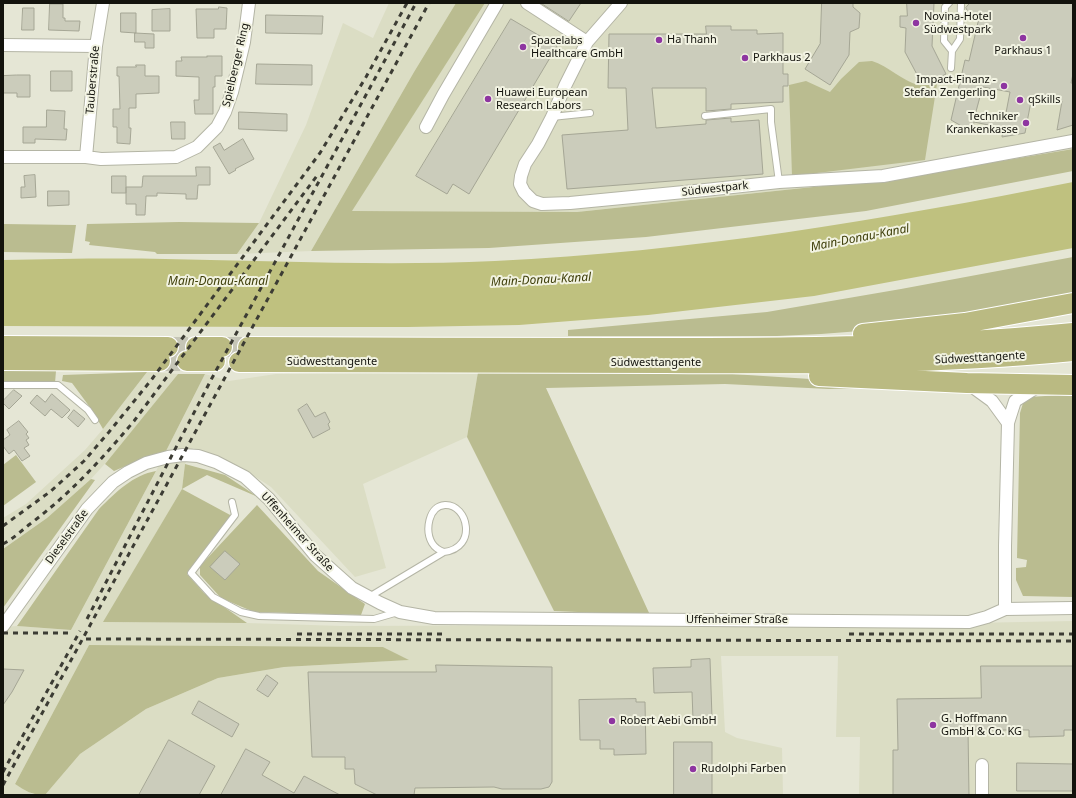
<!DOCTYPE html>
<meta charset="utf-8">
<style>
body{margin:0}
#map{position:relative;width:1076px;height:798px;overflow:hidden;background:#e5e6d5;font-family:"Noto Sans",sans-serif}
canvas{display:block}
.frame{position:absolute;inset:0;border:4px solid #13130d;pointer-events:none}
</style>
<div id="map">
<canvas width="1076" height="798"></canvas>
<div class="frame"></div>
</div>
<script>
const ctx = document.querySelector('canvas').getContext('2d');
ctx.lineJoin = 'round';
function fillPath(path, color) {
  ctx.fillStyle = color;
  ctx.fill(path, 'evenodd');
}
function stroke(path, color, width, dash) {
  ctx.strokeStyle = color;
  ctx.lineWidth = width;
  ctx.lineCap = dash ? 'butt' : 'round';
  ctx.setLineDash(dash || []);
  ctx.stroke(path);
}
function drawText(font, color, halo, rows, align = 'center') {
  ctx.font = font + ' "Noto Sans",sans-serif';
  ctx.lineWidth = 4;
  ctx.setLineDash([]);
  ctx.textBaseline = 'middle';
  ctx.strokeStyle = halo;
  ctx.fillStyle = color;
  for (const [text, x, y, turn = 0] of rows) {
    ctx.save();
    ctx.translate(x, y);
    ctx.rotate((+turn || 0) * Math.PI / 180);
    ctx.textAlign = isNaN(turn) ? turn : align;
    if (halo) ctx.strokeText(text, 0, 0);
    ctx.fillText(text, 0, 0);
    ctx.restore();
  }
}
const built = new Path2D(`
 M389,3H456L414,72L311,251L237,254L259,223L306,125L343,23L373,38Z
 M485,3H1073V149L898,178L577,212L351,211Z
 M147,372L178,374L111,457L91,479L47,518L3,549V518L26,504L85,450L103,429Z
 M478,372L467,437L363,484L386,568L355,577L271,487L239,466L193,448L185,464L182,489L104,622L247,623L342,626L919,624L1073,621V795H859L860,737H836L838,656H721L725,732L737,738L782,748L783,795H45L80,754L146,709L218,678L284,667L408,660L383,647L89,645L15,784L28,792L35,795H3V627L17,626L71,630L156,471L205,374L229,381L276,374Z`);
const green = new Path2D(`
 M456,3H485L352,211L577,212L898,178L1073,149V171L866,211L646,237L489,248L311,251L414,72Z
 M872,61C888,66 903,81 918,85C924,86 931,84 937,84L925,160L792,176L789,85L806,81L830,92L841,79L859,62Z
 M179,222L259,223L237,254H157L155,252L89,245L90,242L85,241L87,224Z
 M3,224L76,225L72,253L3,252Z
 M1073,257V299L860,331L821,334L777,336H568V330L767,312L901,289Z
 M3,370L56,371L55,383L3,382Z
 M147,372L103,429L92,410L72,383L62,381L63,375Z
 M478,372L732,374L920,386L829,389L725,384L546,388L650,615L554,611L467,437Z
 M178,374H205L164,455L142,459L114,471L105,464Z
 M1073,394V597L1023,596L1016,580V568L1026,567L1027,560L1017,558L1020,413L1024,400L1031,397Z
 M16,455L36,482L3,506V465Z
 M185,464L225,475L258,497L207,475L182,489L232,516L187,574L204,593L247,623L103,622L182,489Z
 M156,471L71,630L17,626L99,509C116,492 133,475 156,471Z
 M91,479L95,480L3,608V549L47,518Z
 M257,505L318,571L365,604L361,615L254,612L221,598L200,575V566Z
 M89,645L383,647L409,660L284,667L218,678L146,709L80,754L45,795C31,795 26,791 15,784Z`);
const water = new Path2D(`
 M1073,182V248L814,296L648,315L519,325L408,327H287L3,326V260C57,259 111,258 165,259C275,261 385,266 495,261C689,252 883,220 1073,182Z`);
const building = new Path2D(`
 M541,3H581L569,21Z
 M822,3H853V7L860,13L859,28L850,32L849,55L830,85L805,69L820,44Z
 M907,3H934L932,46L946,74L932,81L930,77L921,82L905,52L906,28L900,27V16H907Z
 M970,3H1073V74L1071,83H1073V125L1057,130L1062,101L1032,96L1025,133L1002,137L1003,128L974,122L972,132L951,120L965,60L969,61L979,18L972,16L968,12L966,8ZM983,87L1010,92L1005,118L976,113Z
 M50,4H63V18H65V21H80L79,31L49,30Z
 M219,7L227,8L226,29H214V38H197L196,9H218Z
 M23,8H34V30H22Z
 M170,9V31H152V10Z
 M121,13H136V33L121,32Z
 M266,15L323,16L322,34L266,33Z
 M511,19L557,46L469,194L453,184L447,194L416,176Z
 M706,26H731V30H757V34L783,33V74H788V86H783V102L731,104V109L706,111V88H652L656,128L706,124V120L731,118V122L759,120L763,174L567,189L562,135L628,130L626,88H608L609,34H706Z
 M135,33L154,34V48H145V42H135Z
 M207,56H222V76H215V87H213V114H195L194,100H199V77L176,76V61H182L181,57H207Z
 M257,64L312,65V85L256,84Z
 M136,65H145V76H159V93L136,94V108H129V128H131L130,144L117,143V127H113V109H120L119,76H117V67H136Z
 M51,71H72V91H51Z
 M17,75H30V97H17V93H3V76Z
 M47,110L65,111L64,129H67L66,140L35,139V143H23V127H46Z
 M239,112L287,114V131L239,129Z
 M171,122H185V139H172Z
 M243,139L254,159L235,169L236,170L229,174L213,147L220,143L224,150Z
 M196,167H210V185H198L197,199H186V194L157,193V196H146L145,215H136V204H126V187H142L143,176H196Z
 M35,175L36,197L21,198V187H25L24,176Z
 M112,176H126V193H112Z
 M48,191H69V205L48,206Z
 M14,390L22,396L9,409L3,403V401Z
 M52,394L70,410L62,418L51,409L45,416L30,403L37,395L45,402Z
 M307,404L315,417L325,412L330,422L328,424L330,429L313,438L298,410Z
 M74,410L85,419L78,427L68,418Z
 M19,421L28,432L26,434L29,438L26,440L29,445L24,448L30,456L22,461L14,450L9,454L3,446V440L10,435L7,430Z
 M225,551L240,564L225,580L210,567Z
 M710,659L712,718L693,719L692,692L654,693L653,668L691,667V660Z
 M436,665L552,667V782L549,787L541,789H502L494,787L415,788L414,795H377L355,784L354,769H345V757H312L308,672H436Z
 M981,666H1073V730H1064V736L1029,737V730H968L969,795H893V750H898L897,699L981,698Z
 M3,669L24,670L12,692L3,705Z
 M267,675L278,683L268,697L257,690Z
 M636,699V702H645L646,754L614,755V749H600V740H580L579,700Z
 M199,701L239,724L232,737L192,714Z
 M169,740L215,766L199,795H139Z
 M674,742H712V795H674Z
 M246,749L270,762L262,775L294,793L304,776L340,795H221Z
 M1017,763L1073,764V791H1017Z`);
const trunkTunnel = new Path2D(`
 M168,347H196
 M222,347H248
 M160,361H187`);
const service = new Path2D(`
 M949,3L945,7L944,41L952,51
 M951,68L952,51L960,39L961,3
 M705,116L771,109V122L779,182
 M552,117L590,113
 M3,385H58L88,410L95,420
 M232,502L235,515L191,573L213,597L241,612L259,616L374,619L398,612
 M369,597L444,552C478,548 468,504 445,505C428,506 425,531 432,543C435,548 438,550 444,552`);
const minor = new Path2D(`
 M527,3L587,42
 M621,3L587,42L565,86L552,117L538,144L525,164L521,176L520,184L524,192L533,201L542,204L570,203L705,190L779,182L883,176L1073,141
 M3,45L96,46
 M426,127L443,95L497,3
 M3,157H86L101,159L176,157L197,147L217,127L225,112L232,92L244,42L249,3
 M86,157L96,46L103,3
 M970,385L992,401L1008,423
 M1005,609V546L1008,423L1015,401L1037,387
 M3,626L87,509L113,482L128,472L146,463L168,457L183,455L198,456L216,462L245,477L269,499L315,555L352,588L380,603L400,612L434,618L969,622L987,617L1005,609L1073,608
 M982,795V765`);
const trunk = new Path2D(`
 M863,334L965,323L1073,303
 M3,346L168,347
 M196,347H222
 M248,347C372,348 497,348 621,348C772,348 922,348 1073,333
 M3,360L160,361
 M187,361H215
 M239,362C381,362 524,363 666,363C802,364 938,364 1073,351
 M819,376L967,383L1073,385`);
const rail = new Path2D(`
 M3,526L51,491L84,461L109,432L152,379L320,153L366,77L407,3
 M3,544C13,539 21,531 30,524C70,494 102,459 134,421L319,173
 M87,619L212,378L416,3
 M3,633H72
 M297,634H445
 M849,634H1073
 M86,639L1073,641
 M3,772L80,631
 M3,785L429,3`);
const markers = [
 [916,23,4,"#8e35a1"],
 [1023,38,4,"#8e35a1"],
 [659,40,4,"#8e35a1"],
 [523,47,4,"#8e35a1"],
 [745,58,4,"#8e35a1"],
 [1004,86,4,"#8e35a1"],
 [488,99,4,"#8e35a1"],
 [1020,100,4,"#8e35a1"],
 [1026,123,4,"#8e35a1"],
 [612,721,4,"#8e35a1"],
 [933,725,4,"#8e35a1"],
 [693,769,4,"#8e35a1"]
];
const poiNames = [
 ["Novina-Hotel",924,17],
 ["Südwestpark",924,30],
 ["Ha Thanh",667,40],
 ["Spacelabs",531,41],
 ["Healthcare GmbH",531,54],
 ["Parkhaus 1",1023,51,"center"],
 ["Parkhaus 2",753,58],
 ["Impact-Finanz -",996,80,"right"],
 ["Stefan Zengerling",996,93,"right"],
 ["Huawei European",496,93],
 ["Research Labors",496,106],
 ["qSkills",1028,100],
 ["Techniker",1018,117,"right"],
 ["Krankenkasse",1018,130,"right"],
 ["G. Hoffmann",941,719],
 ["GmbH & Co. KG",941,732],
 ["Robert Aebi GmbH",620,721],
 ["Rudolphi Farben",701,769]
];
const streetNames = [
 ["Spielberger Ring",236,65,-77],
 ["Tauberstraße",93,80,-85],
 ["Südwestpark",715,189,-6],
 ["Südwesttangente",980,358,-3],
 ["Südwesttangente",332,362],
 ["Südwesttangente",656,363],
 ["Uffenheimer Straße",297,532,48],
 ["Dieselstraße",67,537,-54],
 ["Uffenheimer Straße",737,620]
];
const waterNames = [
 ["Main-Donau-Kanal",860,238,-11],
 ["Main-Donau-Kanal",541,280,-3],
 ["Main-Donau-Kanal",218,282]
];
fillPath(built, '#dbddc4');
fillPath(green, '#babc90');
fillPath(water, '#bfc17f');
fillPath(building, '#cbccbb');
stroke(building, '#a5a695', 1);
stroke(trunkTunnel, '#c6c6b7', 20, [20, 10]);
stroke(service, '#b4b5a5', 8);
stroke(minor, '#b4b5a5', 14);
stroke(trunk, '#fff', 22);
stroke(service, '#fff', 6);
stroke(minor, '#fff', 12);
stroke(trunk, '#baba82', 20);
stroke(rail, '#3c3c34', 3, [5, 5]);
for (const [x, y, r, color] of markers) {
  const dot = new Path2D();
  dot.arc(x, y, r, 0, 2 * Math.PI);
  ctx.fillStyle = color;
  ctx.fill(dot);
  stroke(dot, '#f2f3e2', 1.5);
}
drawText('11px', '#13130d', '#f2f3e2', poiNames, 'left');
drawText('11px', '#13130d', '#f2f3e2', streetNames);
drawText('italic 12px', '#40400c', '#f2f3e2', waterNames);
</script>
